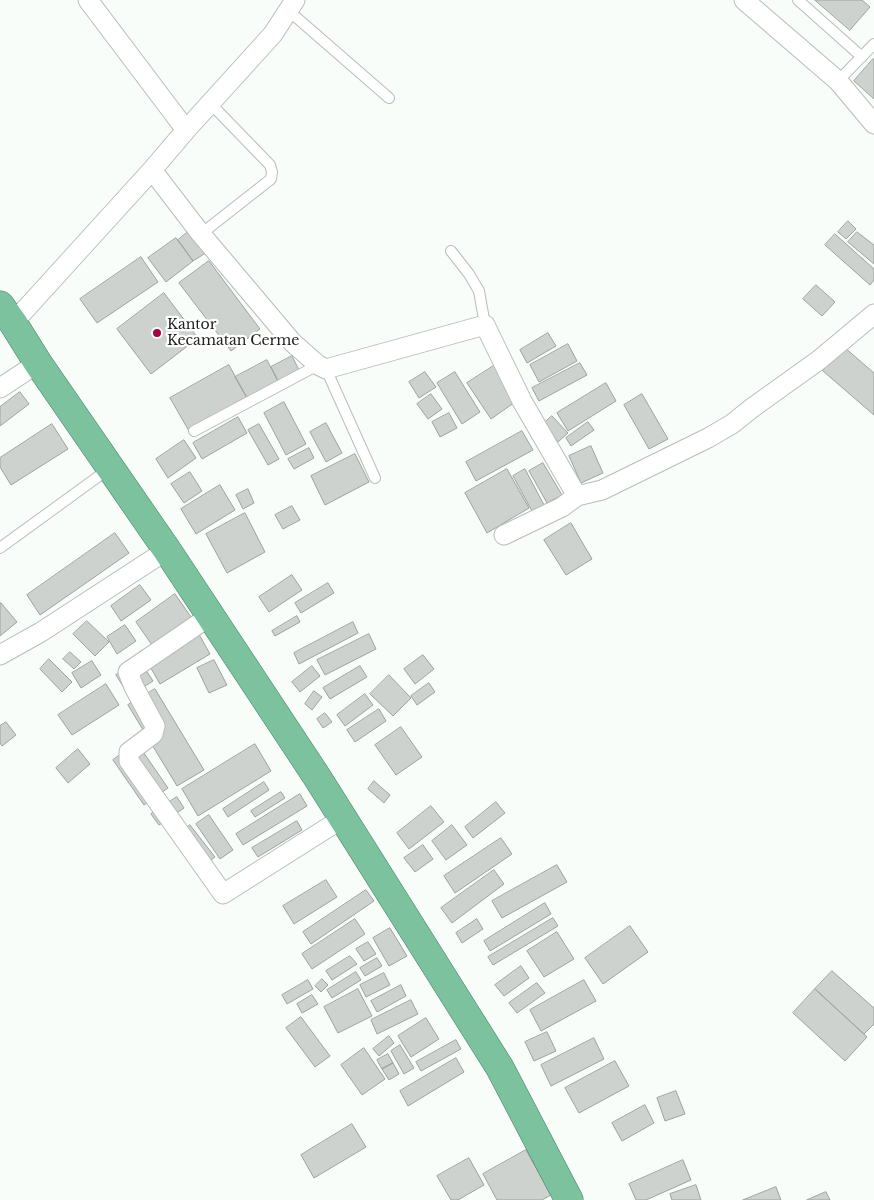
<!DOCTYPE html>
<style>
body{margin:0}
canvas{display:block;background:#f8fdfa}
</style>
<canvas width="874" height="1200"></canvas>
<script>
const ctx = document.querySelector('canvas').getContext('2d');
ctx.lineJoin = 'round';
function fillPath(path, color) {
  ctx.fillStyle = color;
  ctx.fill(path, 'evenodd');
}
function stroke(path, color, width, dash) {
  ctx.strokeStyle = color;
  ctx.lineWidth = width;
  ctx.lineCap = dash ? 'butt' : 'round';
  ctx.setLineDash(dash || []);
  ctx.stroke(path);
}
function drawText(font, color, halo, rows, align = 'center') {
  ctx.font = font + ' "Libre Baskerville",serif';
  ctx.lineWidth = 4.5;
  ctx.setLineDash([]);
  ctx.textBaseline = 'middle';
  ctx.strokeStyle = halo;
  ctx.fillStyle = color;
  for (const [text, x, y, turn = 0] of rows) {
    ctx.save();
    ctx.translate(x, y);
    ctx.rotate((+turn || 0) * Math.PI / 180);
    ctx.textAlign = isNaN(turn) ? turn : align;
    if (halo) ctx.strokeText(text, 0, 0);
    ctx.fillText(text, 0, 0);
    ctx.restore();
  }
}
const building = new Path2D(`
 M815,0H862L870,7L850,30Z
 M873,59H874V99L854,81Z
 M848,221L856,229L846,239L838,232Z
 M192,229L209,251L193,261L178,240Z
 M857,232L874,245V264L848,242Z
 M835,234L874,269V280L870,285L825,245Z
 M176,238L193,261L166,282L148,258Z
 M141,257L158,282L97,323L80,299Z
 M209,261L260,329L231,351L179,283Z
 M816,285L835,302L822,316L803,299Z
 M164,293L198,338L151,374L117,329Z
 M548,333L556,346L527,363L520,350Z
 M568,344L577,361L539,382L530,365Z
 M844,347L874,373V415L823,371Z
 M292,356L301,374L280,385L271,367Z
 M267,360L278,381L247,398L235,377Z
 M580,363L587,375L539,401L532,388Z
 M229,365L247,398L189,431L170,398Z
 M495,365L518,400L491,419L467,383Z
 M425,372L436,387L419,398L409,382Z
 M455,372L480,412L462,424L437,383Z
 M606,383L616,401L568,431L557,413Z
 M20,392L29,404L0,426V407Z
 M431,394L442,409L428,419L417,404Z
 M642,394L668,439L649,449L624,405Z
 M284,402L306,444L286,455L264,413Z
 M449,413L457,428L440,437L432,422Z
 M552,416L568,433L558,442L543,424Z
 M238,417L247,433L202,459L193,443Z
 M588,422L594,430L571,446L566,438Z
 M326,423L342,453L326,462L310,432Z
 M52,424L68,449L11,485L0,467V458Z
 M259,424L279,459L268,465L248,430Z
 M522,431L533,450L476,481L466,462Z
 M184,440L196,458L168,478L156,459Z
 M591,446L603,473L581,483L569,456Z
 M309,448L314,458L294,469L288,459Z
 M355,454L369,482L325,505L311,476Z
 M543,463L562,495L547,503L529,471Z
 M507,469L529,508L487,533L465,493Z
 M525,469L544,505L532,511L513,476Z
 M190,472L202,491L184,503L171,484Z
 M220,485L235,510L196,534L181,509Z
 M248,489L254,503L243,509L236,495Z
 M292,506L300,520L283,529L275,515Z
 M245,513L265,552L227,573L206,534Z
 M571,523L592,559L566,575L544,540Z
 M115,533L129,553L40,615L27,595Z
 M292,575L302,590L269,612L259,597Z
 M328,583L334,593L301,613L295,603Z
 M140,585L151,600L121,621L111,606Z
 M175,594L191,617L152,645L136,622Z
 M1,603L17,622L0,636V605Z
 M297,616L300,622L275,636L272,631Z
 M87,621L109,642L95,656L73,634Z
 M353,622L358,633L299,664L294,653Z
 M125,625L136,641L117,654L107,637Z
 M196,629L210,654L160,684L145,658Z
 M369,634L376,649L325,675L317,660Z
 M70,652L81,662L74,669L63,659Z
 M423,655L434,669L415,684L404,669Z
 M49,659L72,682L62,692L40,669Z
 M139,660L153,681L129,696L116,675Z
 M214,660L227,685L209,693L197,668Z
 M92,661L101,675L81,688L72,673Z
 M312,666L320,676L300,692L292,682Z
 M360,666L367,677L330,699L323,688Z
 M389,675L411,698L393,716L370,694Z
 M429,683L435,692L417,705L411,696Z
 M106,684L119,705L72,735L58,715Z
 M155,689L204,770L177,786L128,705Z
 M314,691L322,697L312,710L305,704Z
 M365,694L373,705L345,726L337,715Z
 M379,709L386,721L355,742L347,730Z
 M325,713L332,722L323,728L317,719Z
 M6,722L16,735L2,746L0,743V726Z
 M401,727L422,757L396,775L375,745Z
 M137,743L168,788L144,805L113,760Z
 M255,744L271,771L198,816L182,789Z
 M78,749L90,764L68,783L56,768Z
 M374,781L390,795L384,803L368,789Z
 M264,782L269,790L228,817L223,809Z
 M281,792L285,798L255,817L251,811Z
 M300,794L307,806L243,845L236,834Z
 M177,797L184,808L159,825L151,814Z
 M496,802L505,813L473,838L465,827Z
 M431,806L444,822L409,849L397,833Z
 M209,815L233,850L220,859L196,824Z
 M297,821L302,830L258,857L252,848Z
 M190,825L215,857L198,870L174,838Z
 M452,825L467,845L446,860L432,841Z
 M501,838L512,854L455,893L444,876Z
 M423,845L433,859L415,872L404,858Z
 M557,865L567,882L502,918L492,901Z
 M494,870L504,884L452,923L441,908Z
 M326,880L337,897L294,924L283,906Z
 M366,890L374,901L311,944L303,932Z
 M545,903L551,914L490,951L484,941Z
 M553,918L558,926L493,965L488,957Z
 M355,919L365,934L312,969L302,954Z
 M477,919L483,929L462,943L456,933Z
 M630,926L648,952L603,984L585,958Z
 M390,928L407,956L389,966L373,938Z
 M557,932L574,959L544,977L527,951Z
 M368,942L376,954L364,961L356,949Z
 M350,956L357,964L332,980L326,971Z
 M377,958L382,966L365,976L360,968Z
 M521,966L529,978L504,996L495,985Z
 M832,971L874,1008V1024L864,1034L815,989Z
 M356,972L361,980L332,998L327,990Z
 M384,973L390,985L366,997L360,985Z
 M322,979L328,985L321,992L315,986Z
 M308,980L313,989L287,1004L282,995Z
 M584,980L596,1001L541,1031L530,1010Z
 M537,983L545,993L517,1013L509,1003Z
 M401,985L406,996L377,1012L371,1001Z
 M358,989L372,1016L338,1033L324,1007Z
 M815,989L867,1037L845,1061L793,1013Z
 M312,995L318,1004L302,1013L297,1004Z
 M411,1000L418,1014L377,1034L371,1020Z
 M301,1017L330,1056L315,1067L286,1028Z
 M426,1018L439,1039L411,1057L398,1036Z
 M547,1032L556,1051L534,1061L525,1042Z
 M389,1036L394,1043L379,1056L373,1049Z
 M594,1038L604,1059L551,1086L541,1065Z
 M456,1040L461,1049L421,1071L416,1062Z
 M400,1045L414,1068L404,1074L391,1051Z
 M364,1048L385,1079L362,1095L341,1065Z
 M388,1054L393,1063L382,1069L377,1060Z
 M456,1058L464,1072L408,1106L400,1091Z
 M615,1061L629,1086L579,1113L565,1088Z
 M393,1063L399,1074L389,1080L382,1069Z
 M676,1091L685,1114L665,1121L657,1098Z
 M645,1105L654,1123L622,1141L612,1123Z
 M352,1124L366,1147L314,1178L301,1155Z
 M526,1150L551,1195L542,1200H497L483,1174Z
 M469,1158L484,1185L458,1200H451L437,1176Z
 M683,1160L691,1180L646,1200H636L629,1184Z
 M696,1185L701,1200H672L670,1194Z
 M776,1187L781,1200H743Z
 M826,1192L830,1200H807Z`);
const service = new Path2D(`
 M798,0L862,57
 M289,11L389,98
 M838,81L874,44
 M201,234L271,179L272,172L270,165L210,103
 M451,251L469,274L479,291L485,325
 M326,369L375,478
 M194,431L318,365
 M0,548L110,468`);
const minor = new Path2D(`
 M88,0L186,130
 M744,0L838,81L874,124
 M152,170L201,234L292,342L318,365L326,369L485,325L522,401L577,496L602,490L708,438L732,424L752,408L819,360L874,314
 M13,323L152,170L186,130L273,34L295,0
 M0,388L38,363
 M504,535L562,507L577,496
 M210,616L128,672L134,687L155,726L153,734L129,752V761L223,894L343,818
 M0,655L41,632L167,550`);
const trunk = new Path2D(`
 M0,305L13,323L38,363L167,550L317,777L500,1068L569,1200`);
const markers = [
 [157,333,5,"#a20743"]
];
const poiNames = [
 ["Kantor",167,325],
 ["Kecamatan Cerme",167,341]
];
fillPath(building, '#cdd2cf');
stroke(building, '#9ea29f', 1);
stroke(service, '#b8bcba', 12);
stroke(minor, '#b8bcba', 21);
stroke(trunk, '#467f61', 29);
stroke(service, '#fff', 10);
stroke(minor, '#fff', 19);
stroke(trunk, '#7cc29e', 28);
for (const [x, y, r, color] of markers) {
  const dot = new Path2D();
  dot.arc(x, y, r, 0, 2 * Math.PI);
  ctx.fillStyle = color;
  ctx.fill(dot);
  stroke(dot, '#fff', 2);
}
drawText('14px', '#1e1f1f', '#fff', poiNames, 'left');
</script>
